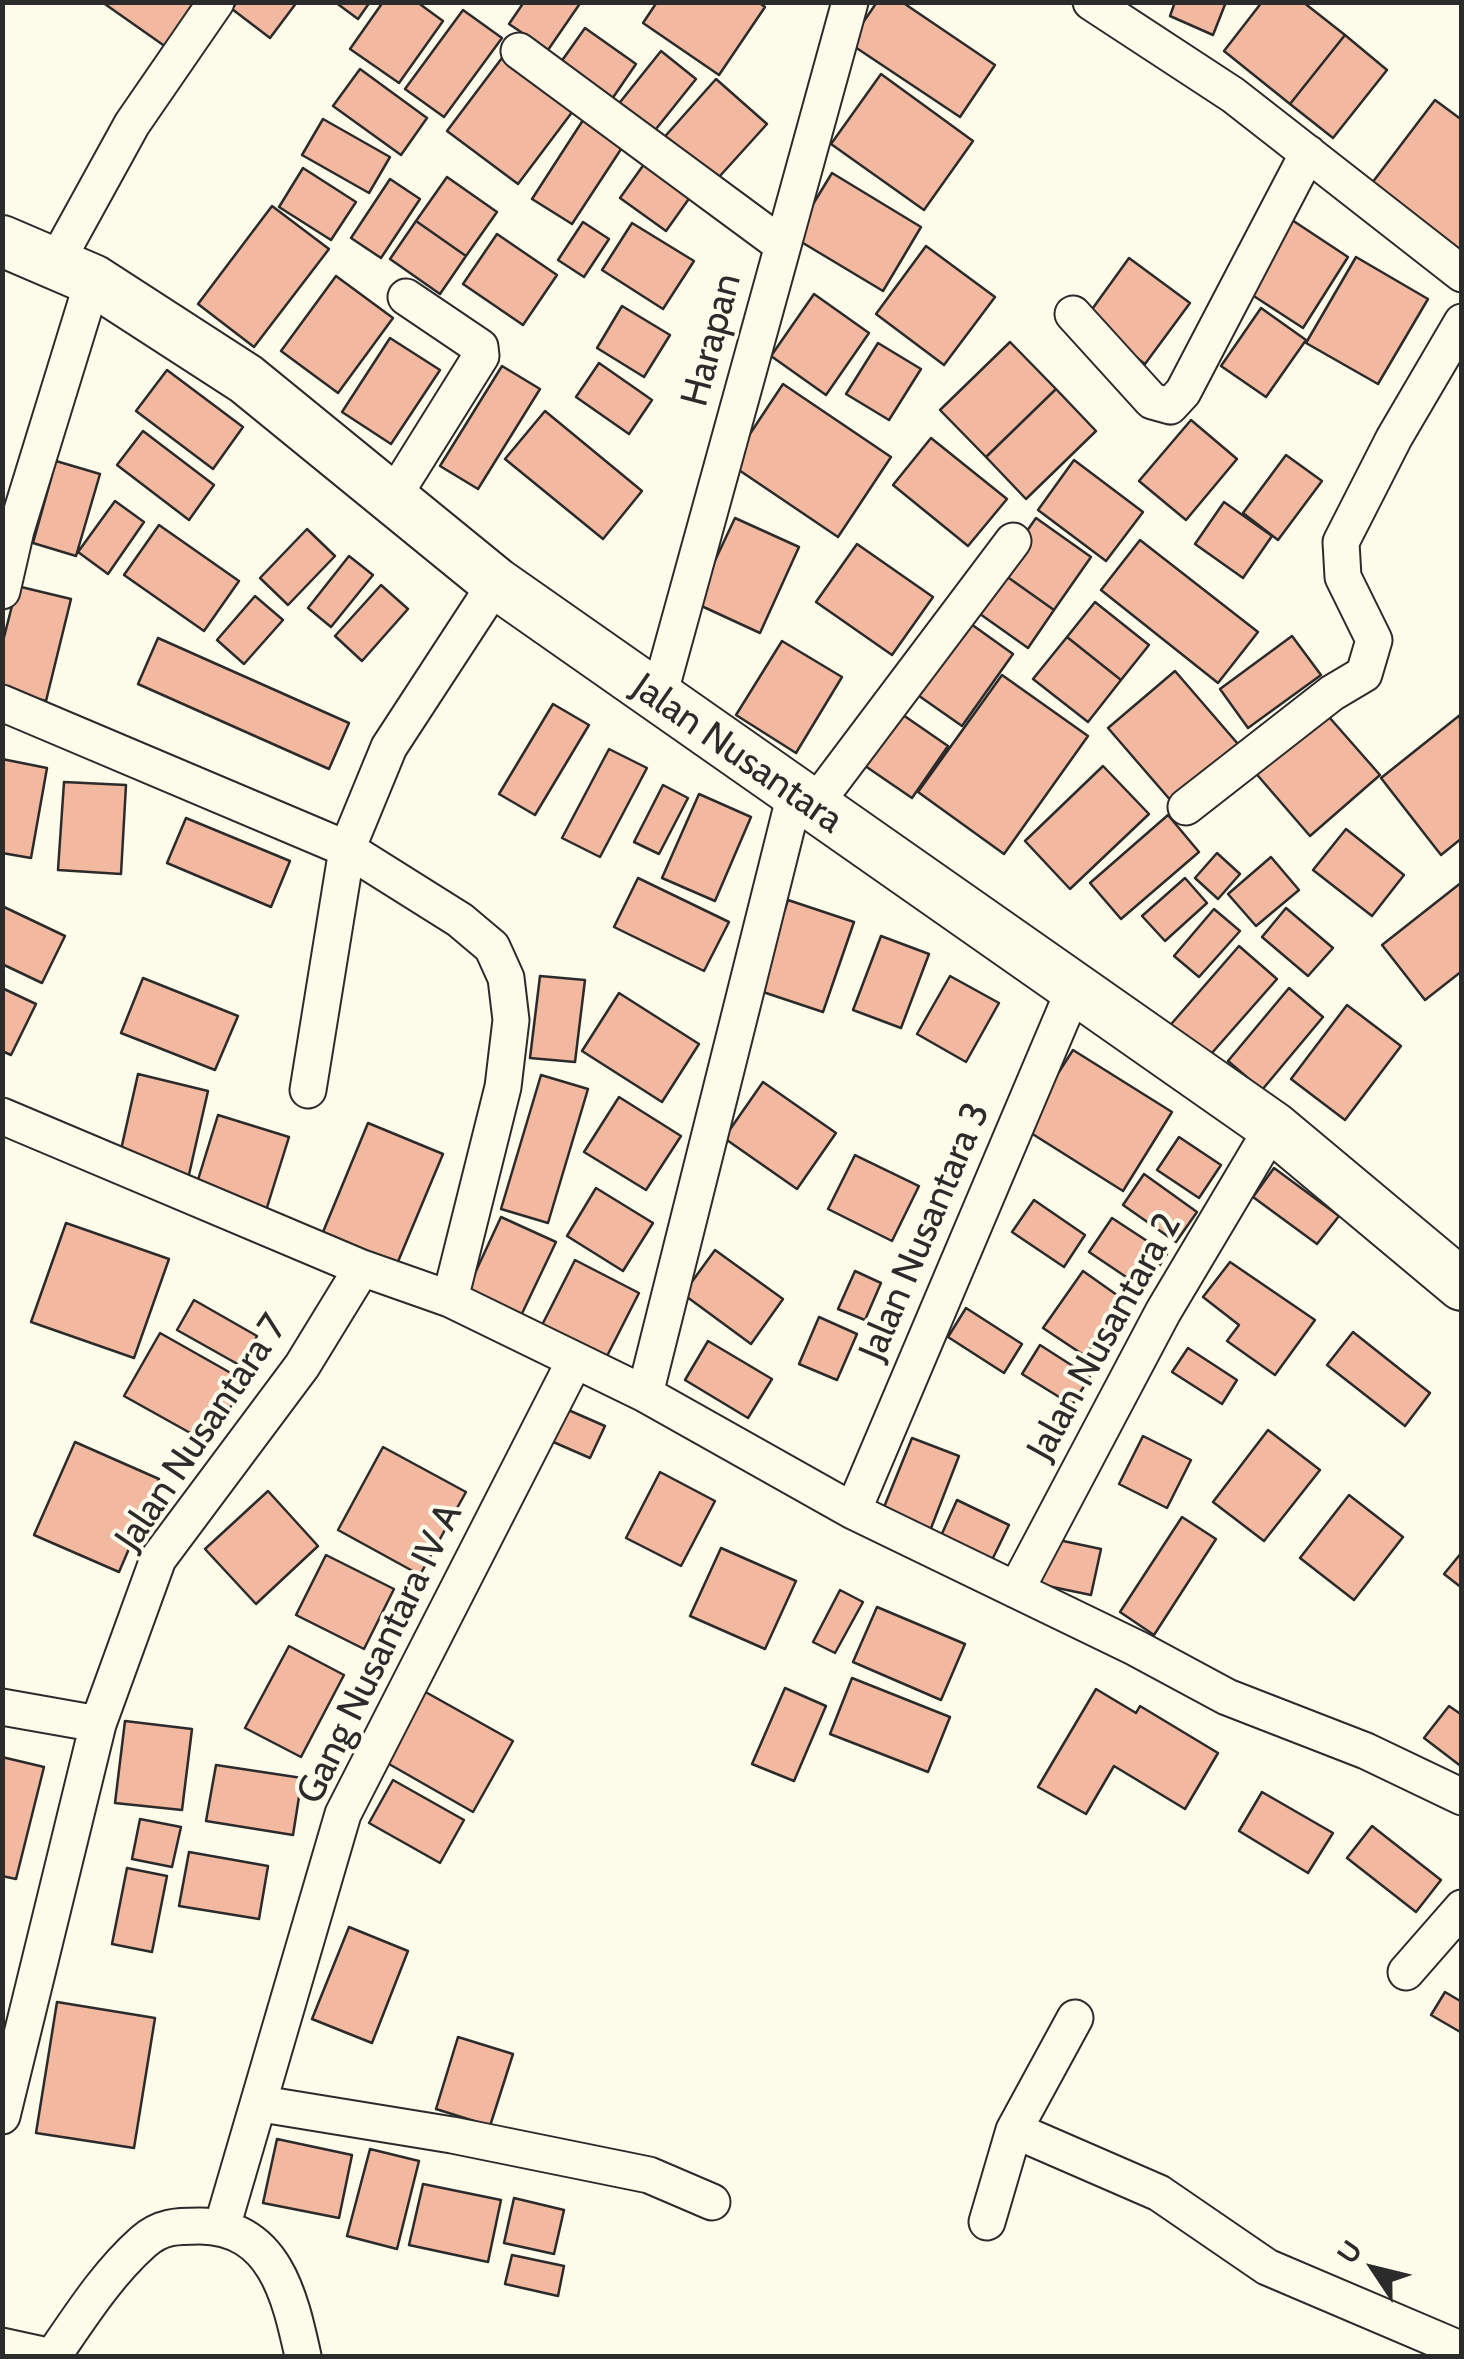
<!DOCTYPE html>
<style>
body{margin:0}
#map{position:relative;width:1464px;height:2359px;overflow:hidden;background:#fdfbea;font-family:Cabin,sans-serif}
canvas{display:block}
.frame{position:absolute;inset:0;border:5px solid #2b2b2b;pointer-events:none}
.north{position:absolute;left:1324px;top:2219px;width:100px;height:100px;-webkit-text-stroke:8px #fdfbea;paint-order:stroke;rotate:305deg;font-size:28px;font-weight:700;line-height:40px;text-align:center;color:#2b2b2b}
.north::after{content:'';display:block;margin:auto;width:35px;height:45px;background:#2b2b2b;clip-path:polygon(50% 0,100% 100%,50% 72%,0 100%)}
</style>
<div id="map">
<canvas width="1464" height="2359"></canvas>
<div class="frame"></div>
<div class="north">U</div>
</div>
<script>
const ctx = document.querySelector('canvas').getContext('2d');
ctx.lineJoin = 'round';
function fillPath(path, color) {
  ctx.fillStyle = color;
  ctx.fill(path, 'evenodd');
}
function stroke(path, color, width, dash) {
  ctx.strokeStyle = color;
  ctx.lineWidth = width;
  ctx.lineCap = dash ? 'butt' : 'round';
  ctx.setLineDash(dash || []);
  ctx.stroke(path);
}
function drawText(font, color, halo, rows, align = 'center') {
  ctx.font = font + ' Cabin,sans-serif';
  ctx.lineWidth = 8;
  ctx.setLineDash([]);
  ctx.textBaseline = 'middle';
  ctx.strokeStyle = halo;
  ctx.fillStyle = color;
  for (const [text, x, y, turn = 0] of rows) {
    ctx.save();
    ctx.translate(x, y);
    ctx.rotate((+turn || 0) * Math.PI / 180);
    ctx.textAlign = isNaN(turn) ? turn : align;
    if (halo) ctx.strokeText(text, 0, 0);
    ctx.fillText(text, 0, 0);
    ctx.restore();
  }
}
const building = new Path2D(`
 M102,2H197L166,47Z
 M237,2H297L270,38L232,9Z
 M335,2H370L358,19Z
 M383,2H417L443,21L399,83L350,49Z
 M524,2H581L548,50L509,24Z
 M657,2H758L765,7L719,75L643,23Z
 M877,2H902L995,65L960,117L849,43Z
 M1175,2H1226L1213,35L1170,16Z
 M1262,2H1303L1345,35L1290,104L1224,51Z
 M463,10L502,38L444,117L405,89Z
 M585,28L636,64L612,99L561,62Z
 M1345,35L1387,70L1333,138L1290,104Z
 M508,50L579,103L518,184L447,131Z
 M661,51L696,79L652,134L617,106Z
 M360,69L427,118L401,155L333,106Z
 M881,74L973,141L924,210L831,144Z
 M716,79L767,124L710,187L660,142Z
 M1435,100L1462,120V251L1372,183Z
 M587,114L627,140L572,224L532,199Z
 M323,119L390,157L369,193L302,155Z
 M647,160L693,193L666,231L620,198Z
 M303,168L356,202L331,240L279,207Z
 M832,173L921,227L883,291L793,237Z
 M447,177L497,212L466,256L416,221Z
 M390,179L420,199L381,258L351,238Z
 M272,206L329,249L254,347L198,304Z
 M1292,220L1348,257L1303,328L1246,291Z
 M416,221L466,256L440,294L390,259Z
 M583,222L609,239L584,277L558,260Z
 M632,223L694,261L663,309L602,270Z
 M497,234L557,275L523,325L463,284Z
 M926,246L995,297L944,365L876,314Z
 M1356,257L1428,299L1378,384L1306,343Z
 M1129,258L1190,303L1145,364L1085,319Z
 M336,276L393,318L338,393L281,351Z
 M814,294L869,333L826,395L771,356Z
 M622,306L670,335L644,377L597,348Z
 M1261,308L1306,340L1266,397L1221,366Z
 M390,338L440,370L391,444L342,412Z
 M1010,342L1056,389L986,457L940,410Z
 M878,343L921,369L889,420L846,394Z
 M599,363L652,400L629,434L576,397Z
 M502,366L540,389L478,489L440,466Z
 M167,370L243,427L213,469L136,411Z
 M783,384L891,457L838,537L730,464Z
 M1056,389L1096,431L1026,499L986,457Z
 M545,411L642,491L603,539L505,459Z
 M1191,420L1237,459L1186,520L1139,481Z
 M143,431L214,485L189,520L117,465Z
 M931,438L1007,499L968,546L893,485Z
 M1286,455L1322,481L1278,540L1243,513Z
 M1074,460L1143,512L1106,561L1038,510Z
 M56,461L100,474L76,556L33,543Z
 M115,501L144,522L108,574L78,552Z
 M1224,502L1272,536L1243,578L1195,544Z
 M735,518L799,547L760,633L695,603Z
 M1036,518L1091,557L1054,610L999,571Z
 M159,525L239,581L204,631L124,575Z
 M307,529L335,556L288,605L260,578Z
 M1140,540L1258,632L1218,683L1101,590Z
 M857,544L933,597L892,655L816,602Z
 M349,556L373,575L331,627L308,608Z
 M999,571L1054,610L1028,648L973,609Z
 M381,585L408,609L362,661L335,636Z
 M17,586L71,599L46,701L2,690V645Z
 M255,596L283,620L244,664L217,640Z
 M1095,602L1149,645L1121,680L1067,637Z
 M964,619L1013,654L962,726L912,691Z
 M1292,636L1321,675L1248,728L1220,689Z
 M1067,637L1121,680L1088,722L1033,679Z
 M158,638L349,723L329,769L138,684Z
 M782,641L842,677L796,753L736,715Z
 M1175,671L1238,744L1172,802L1108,728Z
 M1002,675L1088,736L1004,854L918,792Z
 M553,704L589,725L535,815L499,794Z
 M890,706L948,746L912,798L855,759Z
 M1322,709L1380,775L1310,836L1253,770Z
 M1460,715L1462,838L1441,855L1381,778Z
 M609,749L647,768L600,857L562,838Z
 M2,759L47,768L31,858L2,853Z
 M1103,766L1149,814L1070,889L1025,841Z
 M64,782L126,785L121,874L58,870Z
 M663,785L688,798L659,854L634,842Z
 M699,794L751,817L715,901L662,878Z
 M1168,815L1199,852L1121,919L1090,883Z
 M186,818L290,861L271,907L167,863Z
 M1346,829L1404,875L1372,916L1313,870Z
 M1217,853L1240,874L1218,899L1195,878Z
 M1271,857L1299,890L1256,926L1228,894Z
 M638,878L729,922L704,971L614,927Z
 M1185,878L1207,903L1165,941L1142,916Z
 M1462,882V971L1425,1000L1382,945Z
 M788,900L854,922L823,1012L757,990Z
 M2,906L65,936L42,983L2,964Z
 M1286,908L1333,948L1308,976L1262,937Z
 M1214,909L1240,931L1199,977L1174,956Z
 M881,936L929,954L901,1028L853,1010Z
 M1239,946L1277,979L1204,1062L1166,1030Z
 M540,976L585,980L575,1062L530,1058Z
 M950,976L999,1003L966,1062L917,1034Z
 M143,978L238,1016L215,1070L121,1033Z
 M2,988L36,1004L11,1055L2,1051Z
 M1289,988L1323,1017L1262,1090L1228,1061Z
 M619,993L699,1044L662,1102L582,1051Z
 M1347,1005L1401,1046L1345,1120L1291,1079Z
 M1073,1050L1172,1112L1123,1191L1023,1128Z
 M138,1074L208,1091L188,1179L118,1163Z
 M541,1075L588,1089L548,1223L501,1209Z
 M763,1082L836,1133L797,1189L724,1138Z
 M619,1097L681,1136L646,1190L584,1152Z
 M218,1115L289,1137L264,1217L193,1196Z
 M368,1123L443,1154L397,1264L323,1232Z
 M1179,1137L1221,1165L1199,1198L1157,1170Z
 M855,1155L919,1186L892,1241L828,1209Z
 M1274,1168L1339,1216L1317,1244L1253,1197Z
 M1144,1174L1197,1212L1176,1242L1123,1205Z
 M596,1188L653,1223L623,1271L567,1236Z
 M1034,1200L1085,1235L1064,1267L1012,1232Z
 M501,1217L556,1242L517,1324L463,1299Z
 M1112,1218L1167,1254L1144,1289L1089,1252Z
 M66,1223L169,1259L134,1358L31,1322Z
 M715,1250L783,1299L751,1344L683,1294Z
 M575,1260L639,1293L605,1360L540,1329Z
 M1230,1262L1315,1320L1275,1375L1227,1341L1239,1325L1203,1297Z
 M855,1271L881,1283L865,1320L838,1309Z
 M1083,1271L1124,1300L1085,1356L1043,1328Z
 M194,1300L257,1336L241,1366L177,1330Z
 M966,1308L1022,1344L1004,1373L948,1337Z
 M819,1317L857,1334L837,1380L799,1364Z
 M1353,1332L1430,1393L1405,1426L1327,1365Z
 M160,1333L245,1381L210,1444L124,1396Z
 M708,1341L772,1379L748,1418L685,1380Z
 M1040,1345L1090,1377L1072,1405L1022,1374Z
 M1188,1348L1237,1380L1222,1404L1172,1372Z
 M566,1409L605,1426L590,1458L551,1441Z
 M1268,1430L1320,1470L1264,1541L1213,1502Z
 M1143,1436L1191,1460L1167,1508L1119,1484Z
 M912,1438L959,1456L928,1536L880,1517Z
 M75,1442L159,1479L119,1572L34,1535Z
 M383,1447L466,1492L420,1575L338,1530Z
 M660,1472L715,1501L681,1566L626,1538Z
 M268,1491L318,1546L256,1604L205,1549Z
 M1349,1495L1403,1537L1354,1600L1300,1558Z
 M957,1500L1009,1525L991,1562L940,1538Z
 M1182,1517L1216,1539L1154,1635L1120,1612Z
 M1049,1538L1101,1549L1091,1595L1038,1584Z
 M721,1548L796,1581L765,1649L690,1616Z
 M1462,1552V1588L1444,1574Z
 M326,1555L394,1589L364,1649L296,1615Z
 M840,1590L863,1602L835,1653L813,1642Z
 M877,1607L965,1644L941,1700L853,1662Z
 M289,1646L344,1675L301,1757L245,1728Z
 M852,1678L950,1717L928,1772L830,1734Z
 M785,1688L826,1706L794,1781L752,1764Z
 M1096,1689L1136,1713L1140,1706L1218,1753L1185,1809L1114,1766L1086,1814L1038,1787Z
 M422,1690L513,1741L473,1812L382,1760Z
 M1449,1706L1462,1715V1767L1424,1738Z
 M125,1721L192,1729L182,1810L115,1803Z
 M2,1757L44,1767L16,1879L2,1876Z
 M216,1765L302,1778L293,1835L206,1821Z
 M393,1780L464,1820L440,1863L369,1823Z
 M1262,1792L1333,1833L1308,1873L1239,1831Z
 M140,1819L181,1827L172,1867L132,1859Z
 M1372,1826L1441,1880L1416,1912L1347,1858Z
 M189,1852L268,1866L259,1919L179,1906Z
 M127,1868L167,1876L152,1952L112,1944Z
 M349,1927L408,1951L372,2043L312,2019Z
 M1445,1992L1462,2002V2033L1431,2015Z
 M57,2002L155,2018L134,2148L36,2133Z
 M458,2037L513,2054L490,2126L436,2109Z
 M277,2139L352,2155L339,2218L263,2203Z
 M370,2149L419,2161L397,2249L347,2236Z
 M423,2184L501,2200L488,2262L409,2245Z
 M514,2198L564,2210L554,2254L504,2243Z
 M512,2255L564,2266L558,2296L505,2284Z`);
const street = new Path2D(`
 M1091,2L1233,95L1462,274
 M519,51L782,245
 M56,262L132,124L216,2
 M1073,314L1152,401L1170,406L1183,392L1308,153
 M393,497L481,356L480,347L406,297
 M2,591L16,530L93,280
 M658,699L850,2
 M2,703L347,849L460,920L492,947L506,978L511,1020L503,1087L450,1299
 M795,794L645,1394L853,1511L1136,1648L1227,1697L1366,1751L1462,1797
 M1186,807L1332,693L1364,674L1374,640L1343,577L1341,542L1394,438L1462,322
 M812,808L1013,541
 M308,1090L347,849L389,747L496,583
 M2,1116L362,1268L450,1299L645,1394
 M853,1511L1075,987
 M1016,1590L1163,1312L1273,1127
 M2,1707L98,1724
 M1406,1972L1462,1908
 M262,2104L452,2135L649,2175L712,2202
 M2,2116L98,1724L158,1559L302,1366L362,1268
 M1014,2130L1159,2193L1267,2267L1462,2350
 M987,2222L1014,2130L1075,2018
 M222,2227L343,1814L575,1360
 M2,2346L48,2356
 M53,2356C80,2317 107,2274 143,2242C161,2226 177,2226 200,2226C275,2227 290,2297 303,2356`);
const secondary = new Path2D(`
 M2,241L93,280L246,379L496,583L1273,1127L1462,1285`);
const streetNames = [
 ["Harapan",712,340,-75],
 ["Jalan Nusantara",737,754,35],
 ["Jalan Nusantara 3",925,1232,-67],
 ["Jalan Nusantara 2",1105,1337,-61],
 ["Jalan Nusantara 7",202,1433,-56],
 ["Gang Nusantara IV A",380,1654,-64]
];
fillPath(building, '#f2b8a0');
stroke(building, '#2b2b2b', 2.5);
stroke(street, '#2b2b2b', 39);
stroke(secondary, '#2b2b2b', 54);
stroke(street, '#fdfbea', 35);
stroke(secondary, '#fdfbea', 50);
drawText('38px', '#2b2b2b', '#fdfbea', streetNames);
</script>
